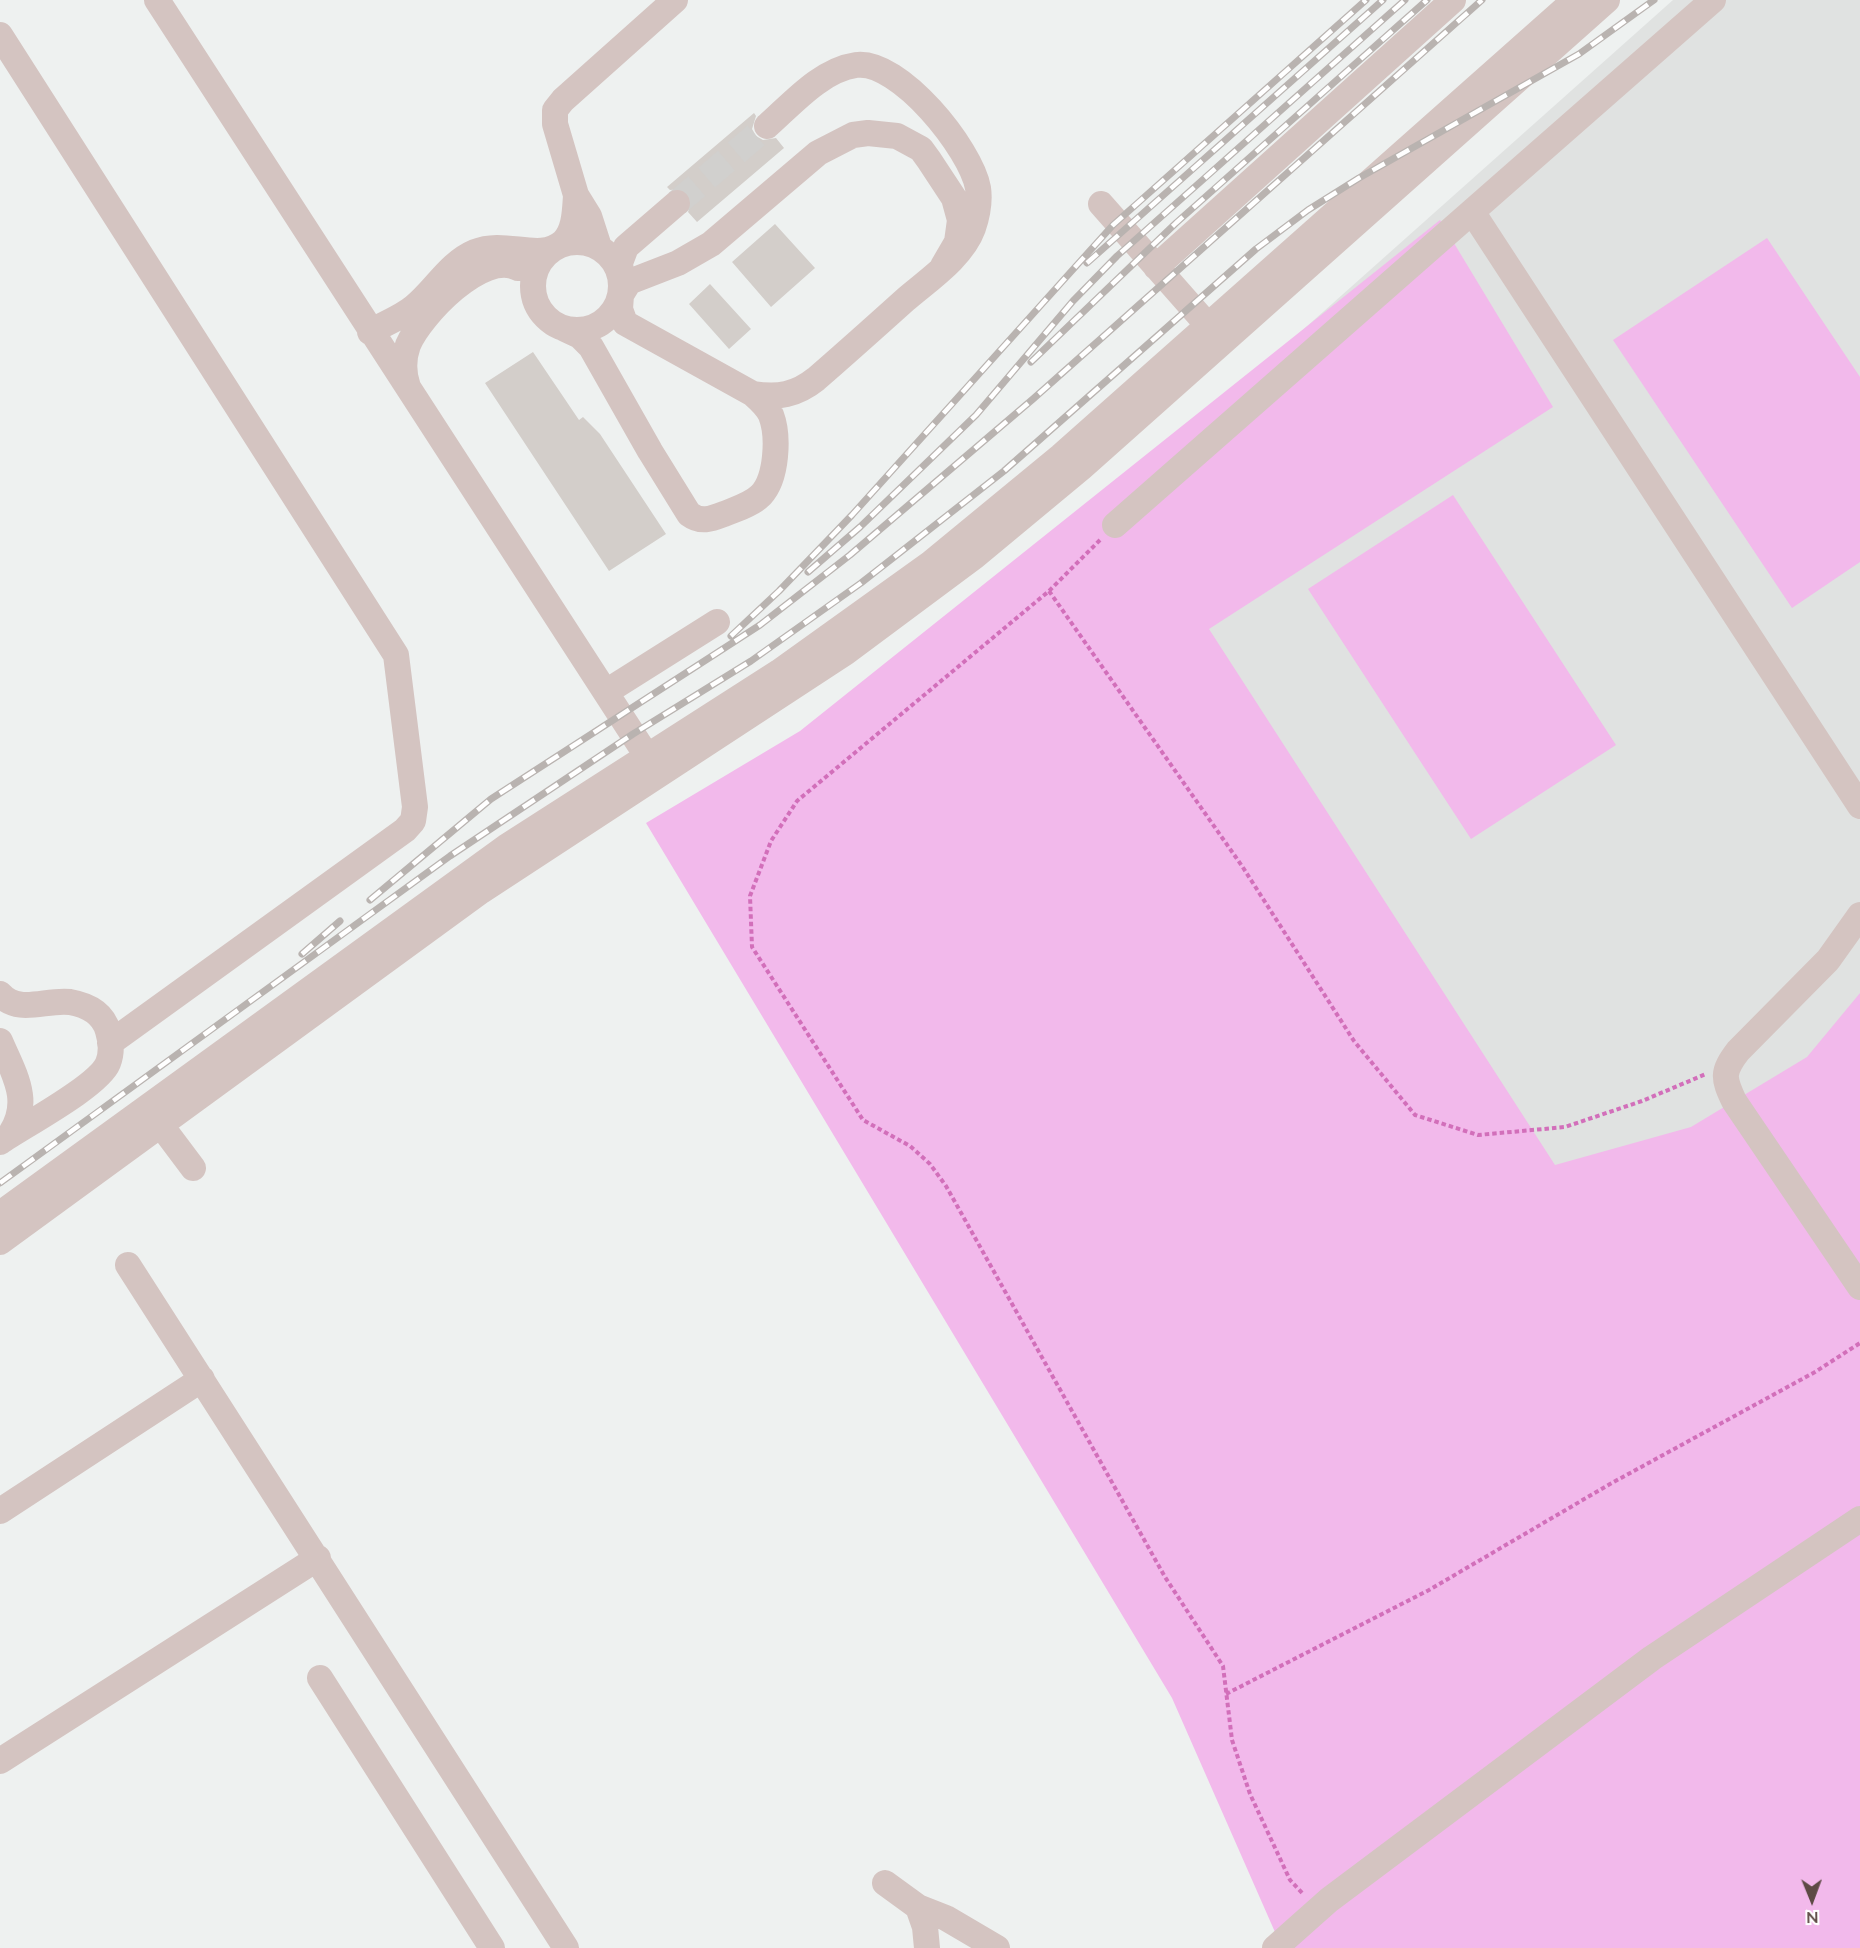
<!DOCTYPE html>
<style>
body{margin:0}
#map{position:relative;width:1860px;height:1948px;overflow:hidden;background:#eef1f0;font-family:Lato,sans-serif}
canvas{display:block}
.north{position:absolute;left:1782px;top:1870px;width:60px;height:60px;-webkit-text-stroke:4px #fff;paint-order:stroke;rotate:179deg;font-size:16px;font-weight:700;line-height:24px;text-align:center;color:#5d4a45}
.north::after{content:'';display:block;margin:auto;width:21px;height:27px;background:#5d4a45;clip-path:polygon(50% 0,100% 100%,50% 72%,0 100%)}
</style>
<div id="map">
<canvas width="1860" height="1948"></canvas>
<div class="north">N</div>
</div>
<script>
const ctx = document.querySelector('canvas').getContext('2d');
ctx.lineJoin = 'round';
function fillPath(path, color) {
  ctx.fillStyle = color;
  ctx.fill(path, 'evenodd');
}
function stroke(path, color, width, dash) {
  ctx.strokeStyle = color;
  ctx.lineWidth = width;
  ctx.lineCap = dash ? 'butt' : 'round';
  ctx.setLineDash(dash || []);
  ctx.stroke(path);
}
const education = new Path2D(`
 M1673,0H1860V1948L1189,1684L689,877Z`);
const green = new Path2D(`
 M1440,220L1553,407L1209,629L1555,1165L1691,1127L1807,1057L1860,993V1948H1282L1172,1698L646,823L800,731Z
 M1767,238L1860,377V562L1792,608L1613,340Z
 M1453,495L1616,745L1471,839L1308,589Z`);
const building = new Path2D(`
 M754,113L756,116L752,129L756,136L763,140L776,138L784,148L697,222L688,212L692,201L688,193L681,189L670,190L667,187Z
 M775,224L815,268L771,307L732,262Z
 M710,284L751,329L729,349L689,304Z
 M533,352L579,420L583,417L600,434L666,534L609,571L485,383Z`);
const minorTunnel = new Path2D(`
 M677,203L767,126`);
const path = new Path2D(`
 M1100,540L1049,591L797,801L771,841L750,896L752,947L863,1120L910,1146L930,1164L946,1186L1165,1577L1223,1666L1232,1740L1250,1794L1290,1880L1304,1895
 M1049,591L1242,866L1354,1041L1415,1115L1478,1135L1565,1127L1642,1101L1706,1074
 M1226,1694L1429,1590L1610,1484L1815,1372L1860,1343`);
const minor = new Path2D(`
 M157,0L656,770
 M0,35L396,655L415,807L413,821L405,830L110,1043
 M767,126C792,104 821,70 856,65C899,59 971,149 978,188C980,201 977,216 973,228C962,258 928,280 905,300C875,327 846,353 816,379C796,395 778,398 753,394L625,323L620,309L621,295L629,282L678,263L711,244L818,153L853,135L868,133L897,136L921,149L929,160L954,198L960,220L957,242L943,266
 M576,195L555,124V110L563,100L675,0
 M1101,204L1219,338
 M1473,213L1860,806
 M533 286a44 44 0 1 1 88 0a44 44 0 1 1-88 0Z
 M1156,267L1453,0
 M622,281L620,263L626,247L677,203
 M565,329L580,336L591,347L650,451L689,514C701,523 711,519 724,514C736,509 751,505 761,495C777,478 779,436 771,415C767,406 761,401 753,394
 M370,332C384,324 402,317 414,307C435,290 449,263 475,252C507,239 539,263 563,242C575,231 575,210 576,195L589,216L599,247
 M408,387C403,373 403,359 408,345C420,316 483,249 518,268
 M1115,525L1713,0
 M606,692L717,622
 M1860,915L1828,960L1738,1051C1722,1072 1723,1078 1734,1101L1860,1287
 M0,994C19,1015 45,999 70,1002C87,1005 103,1013 108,1031C111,1041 112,1053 108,1063C99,1086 23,1126 0,1142
 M0,1041C14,1074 33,1102 9,1136
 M151,1112L193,1168
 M0,1214L506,847L779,672L931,563L1061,456L1575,0
 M0,1242L481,891L846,652L975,556L1081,468L1607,0
 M128,1265L566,1948
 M0,1511L202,1379
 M320,1678L492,1948
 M0,1761L318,1558
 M885,1883L918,1907L946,1918L997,1948
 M918,1907L925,1927L927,1948
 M1275,1948L1329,1900L1652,1658L1860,1519`);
const rail = new Path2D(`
 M1087,263L1383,0
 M1031,362L1176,223L1427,0
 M808,572L860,527L976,415L1073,301L1117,256L1405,0
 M731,636L779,591L852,515L1113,225L1366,0
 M370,900L491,799L760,625L850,555L1033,399L1482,0
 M302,954L340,921
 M0,1183L450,856L633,734L751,661L861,583L1004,471L1256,249L1308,210L1359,178L1579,54L1654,0`);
fillPath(education, '#e0e2e1');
fillPath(green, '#f2b9eb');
fillPath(building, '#d3ceca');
stroke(minorTunnel, '#d1d0ce', 26, [26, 13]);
stroke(path, '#d26fba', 4, [4.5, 3]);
stroke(minor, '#d4c4c1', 26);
stroke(rail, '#b9b3b0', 7);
stroke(rail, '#fff', 4.5, [14]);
</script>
